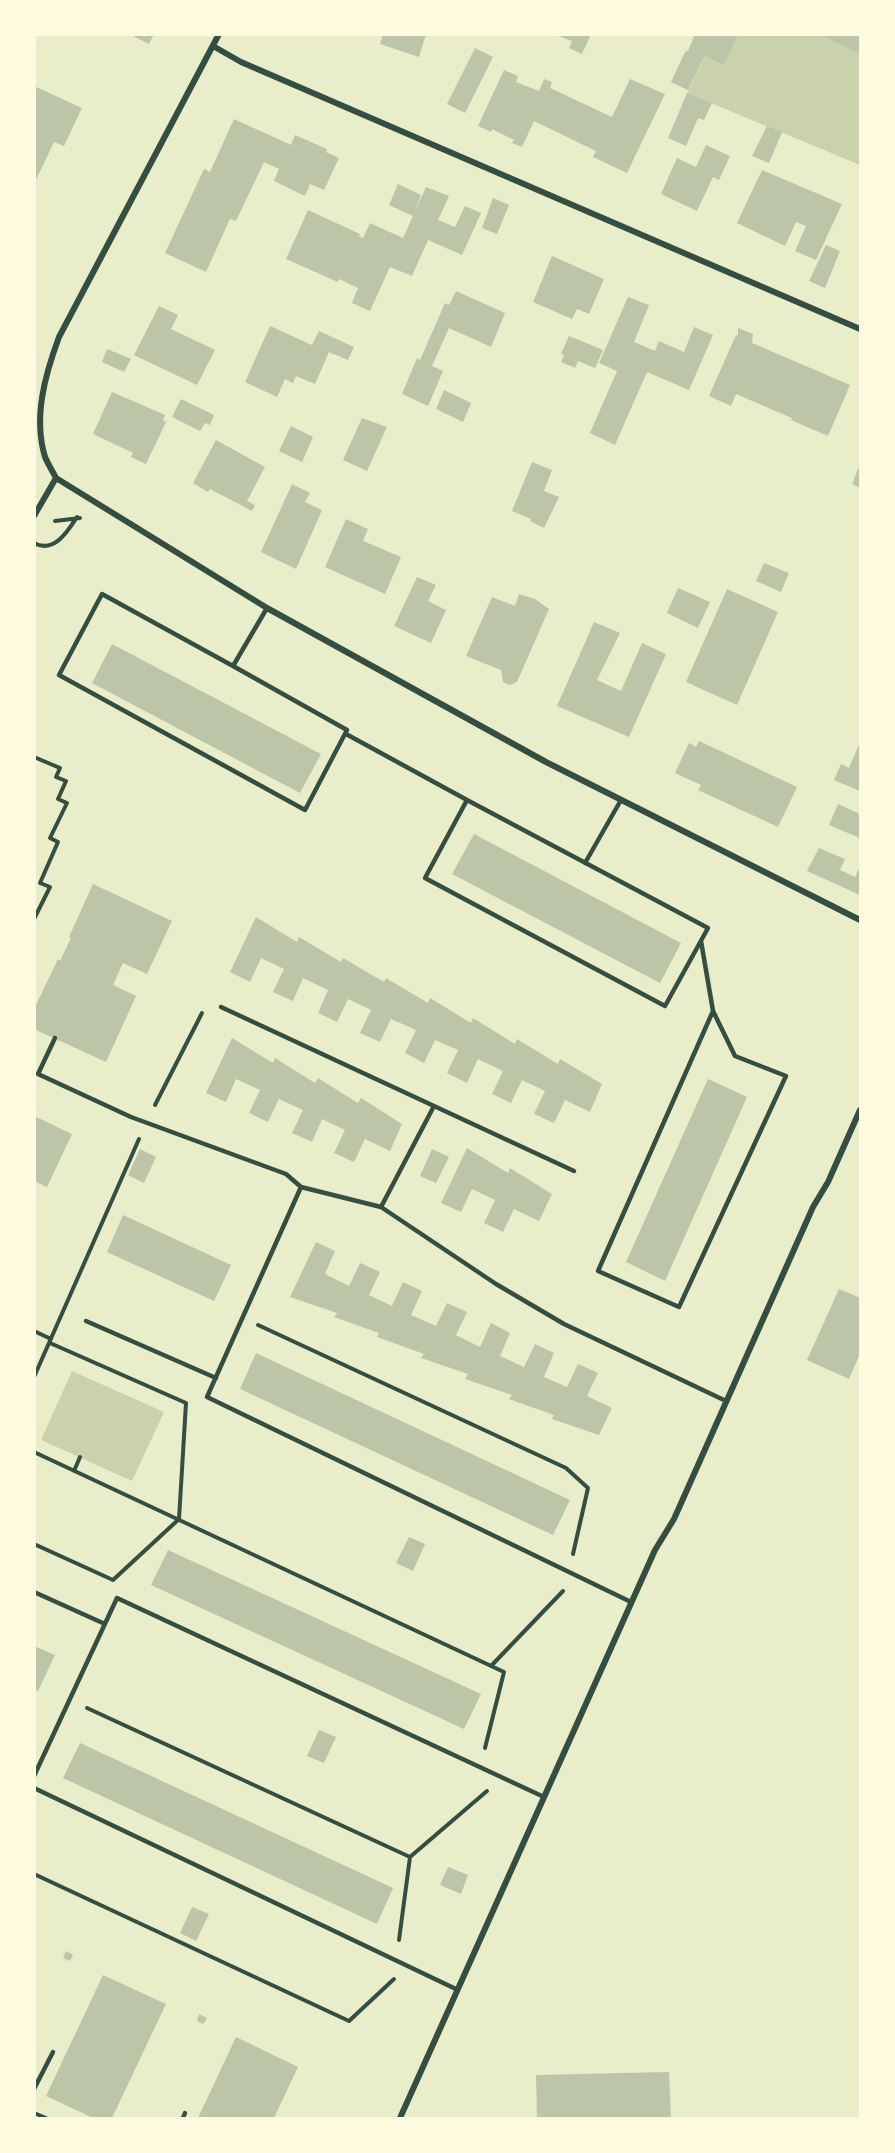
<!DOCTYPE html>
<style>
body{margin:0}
#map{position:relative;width:895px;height:2153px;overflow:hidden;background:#e9edc9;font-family:Cabin,sans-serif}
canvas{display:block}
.frame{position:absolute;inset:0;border:36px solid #fefae0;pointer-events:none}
</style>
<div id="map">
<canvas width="895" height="2153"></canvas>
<div class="frame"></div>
</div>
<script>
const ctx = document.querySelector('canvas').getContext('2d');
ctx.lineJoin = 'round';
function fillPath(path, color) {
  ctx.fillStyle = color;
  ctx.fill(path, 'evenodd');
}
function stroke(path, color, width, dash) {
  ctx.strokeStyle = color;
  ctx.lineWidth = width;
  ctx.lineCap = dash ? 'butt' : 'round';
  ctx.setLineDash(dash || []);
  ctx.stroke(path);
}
const green = new Path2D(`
 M716,35H860V165L687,93Z
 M72,1371L164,1412L132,1481L41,1440Z`);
const building = new Path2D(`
 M129,34H154L149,44Z
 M383,34H426L419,57L380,44Z
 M591,34L582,54L569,48L572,41L556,35Z
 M695,34H738L724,65L705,56L688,90L671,82L684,54L686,51H688Z
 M818,34H860V54L856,52Z
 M475,48L493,57L465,113L447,104Z
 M504,70L518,76L516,82L539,91L544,79L552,82L550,88L612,117L630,79L665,94L627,173L593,157L596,151L534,121L522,147L512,143L514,140L492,129L491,132L478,126Z
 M34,86L82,108L64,146L54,142L34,184Z
 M687,93L712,103L704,120L698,118L686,146L668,138Z
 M234,119L291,145L295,135L327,149L326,152L339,158L324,190L310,184L305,196L274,181L279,169L264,162L236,221L230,219L206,272L165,253L204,169L210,172Z
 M767,126L782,132L769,163L752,156Z
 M706,145L730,156L719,180L713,177L697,211L661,194L677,158L696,167Z
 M762,170L842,204L816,260L795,251L806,226L796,222L785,246L737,223Z
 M398,184L421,195L414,213L426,187L449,196L438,220L455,227L465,206L481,213L462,255L428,240L412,276L390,267L370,311L352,303L358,288L339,279L338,282L286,259L308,210L360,234L359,236L363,238L370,223L403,238L413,216L389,205Z
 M493,198L509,205L497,234L482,228Z
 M826,245L840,251L825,288L809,281Z
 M552,256L604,279L589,314L577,309L572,319L533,302Z
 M456,291L505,313L491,347L449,328L432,366L443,371L428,406L402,394L417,358L420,360L445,303L449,305Z
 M628,297L649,305L634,342L655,351L659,341L684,352L694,327L713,335L689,390L647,372L615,445L590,433L617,371L599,363Z
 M159,306L178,315L171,329L215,350L197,385L134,355Z
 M270,326L312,345L319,331L354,347L348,360L329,352L315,384L296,376L293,383L285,379L277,397L245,382Z
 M738,328L753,334L752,343L850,385L828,436L791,420L792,418L736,394L731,406L709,396L736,335L738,336Z
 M569,336L603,350L595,368L578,361L575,368L561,362L564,355L561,354Z
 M107,349L131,359L124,372L102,362Z
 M444,390L471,403L463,422L436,409Z
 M112,392L165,415L163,420L166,422L146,464L131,457L133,453L93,434Z
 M181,399L214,415L210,425L205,423L200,431L172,417Z
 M362,418L387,427L367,471L343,460Z
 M291,426L313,437L302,462L279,451Z
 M216,440L265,467L247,501L255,505L252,511L210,489L208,492L193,483Z
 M532,462L552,470L544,491L559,497L544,528L530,521L531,519L512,511Z
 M860,464V488L852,484Z
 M292,484L310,493L305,502L322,510L296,569L261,552Z
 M346,519L368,529L363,541L401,557L385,594L325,567Z
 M764,563L789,573L781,592L756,581Z
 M417,577L436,585L428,601L446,610L431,643L394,626Z
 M678,588L710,602L698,628L667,613Z
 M727,589L778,612L737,705L686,682Z
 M519,594L535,599L549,609L517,682L510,685L503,682L501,670L466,656L492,597L515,606Z
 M594,622L620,633L597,680L621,691L642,643L666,654L629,737L557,706Z
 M112,644L321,754L300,793L92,683Z
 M699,741L797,787L778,827L698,790L701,785L675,773L689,743L696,747Z
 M860,742V791L834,780L841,764L849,768Z
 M838,804L860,814V838L829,825Z
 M474,834L681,943L660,983L452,874Z
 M819,848L845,859L840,870L855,877L860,866V895L807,871Z
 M93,884L172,921L147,974L123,963L113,985L136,996L106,1062L34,1029V1009L58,959L60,961L71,938L69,937Z
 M256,917L297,942L299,937L341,962L343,958L384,982L386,978L428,1003L430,998L471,1023L473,1018L515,1044L517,1039L558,1064L560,1059L602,1084L590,1112L565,1100L554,1123L534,1114L545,1091L522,1080L511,1103L492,1094L503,1071L478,1059L467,1083L447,1073L458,1050L435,1040L424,1063L405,1053L416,1030L391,1019L380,1042L360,1033L371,1010L348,999L337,1022L318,1013L328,990L303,978L293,1001L273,992L284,969L261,958L250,982L230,972Z
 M232,1038L273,1063L275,1058L315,1083L318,1078L358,1103L361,1098L402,1124L390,1151L365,1139L354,1162L334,1153L345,1130L322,1119L312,1142L292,1133L303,1110L279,1099L268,1122L249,1113L260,1090L236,1079L226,1102L206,1093Z
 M708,1079L747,1097L665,1281L626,1262Z
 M34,1116L72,1134L47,1187L34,1181Z
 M467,1148L508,1173L510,1168L552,1194L539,1221L514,1209L503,1232L484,1223L495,1200L472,1189L461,1212L441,1203Z
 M140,1149L156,1157L144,1183L128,1175Z
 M432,1149L449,1157L436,1183L420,1176Z
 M123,1215L231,1265L214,1301L107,1252Z
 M316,1242L335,1251L325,1274L349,1286L360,1263L380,1272L369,1295L392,1306L403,1282L422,1291L411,1315L436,1326L447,1303L467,1312L456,1335L480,1347L491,1323L510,1333L500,1356L524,1367L535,1344L554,1353L544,1377L567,1387L578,1364L598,1373L587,1396L612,1408L599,1435L552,1419L554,1415L509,1399L512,1395L465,1379L468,1374L421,1358L424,1354L377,1337L379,1333L334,1317L337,1313L290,1297Z
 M839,1289L860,1298V1354L849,1379L807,1360Z
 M256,1353L570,1500L553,1535L240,1389Z
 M409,1537L425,1544L413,1571L396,1563Z
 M168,1550L481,1694L464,1729L151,1585Z
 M34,1646L55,1655L38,1691L34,1689Z
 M319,1730L336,1737L324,1763L307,1756Z
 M80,1743L393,1888L377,1924L63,1778Z
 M448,1867L468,1875L461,1894L440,1885Z
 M192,1907L209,1914L196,1941L180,1933Z
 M66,1951L73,1955L70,1961L63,1958Z
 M103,1975L166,2004L112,2118H93L46,2096Z
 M199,2014L207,2018L203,2024L197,2021Z
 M236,2037L298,2067L274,2118H198Z
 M669,2072L671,2118H537L536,2075Z`);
const path = new Path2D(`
 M55,521L80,518
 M34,543C54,554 68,531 77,517
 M34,757L60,768L56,777L66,781L58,799L67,803L50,838L58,842L40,883L50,887L34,919
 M155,1105L202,1013
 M258,1325L566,1468L588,1488L573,1554
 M34,1331L51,1339
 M34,1377L139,1139
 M34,1452L504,1672L485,1748
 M74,1471L80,1457
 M34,1544L113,1580L179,1519L186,1403L50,1343
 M491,1666L563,1591
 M87,1708L410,1857L399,1940
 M410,1857L487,1791
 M34,1874L349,2021L394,1979
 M34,2113L46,2118`);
const service = new Path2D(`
 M233,666L347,730L305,810L59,675L102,594L233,666L267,608
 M346,734L467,800
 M467,800L708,928L665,1006L425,878Z
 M585,863L621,800
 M701,941L713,1011L735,1056L786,1076L679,1307L598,1271L713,1011
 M221,1007L434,1106
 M55,1038L38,1074L131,1117L286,1174L301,1187
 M381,1207L434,1106L574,1171
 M86,1321L216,1378
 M34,1592L105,1624
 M631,1602L207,1397L301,1187L381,1207L496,1284L564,1324L726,1401
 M34,1776L117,1598L544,1797
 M34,1788L458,1990
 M34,2089L53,2052
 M183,2118L185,2113`);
const minor = new Path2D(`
 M219,34L59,337C45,375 33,417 45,457C48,464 53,472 56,478L267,608L546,762L860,920
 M213,46L241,62L860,329
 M34,516L56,478
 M400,2118L655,1550L674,1519L813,1207L828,1182L860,1110`);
fillPath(green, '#cad2ad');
fillPath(building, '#bcc5a7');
stroke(path, '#344e41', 4);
stroke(service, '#344e41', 4.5);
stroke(minor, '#344e41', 6);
</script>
